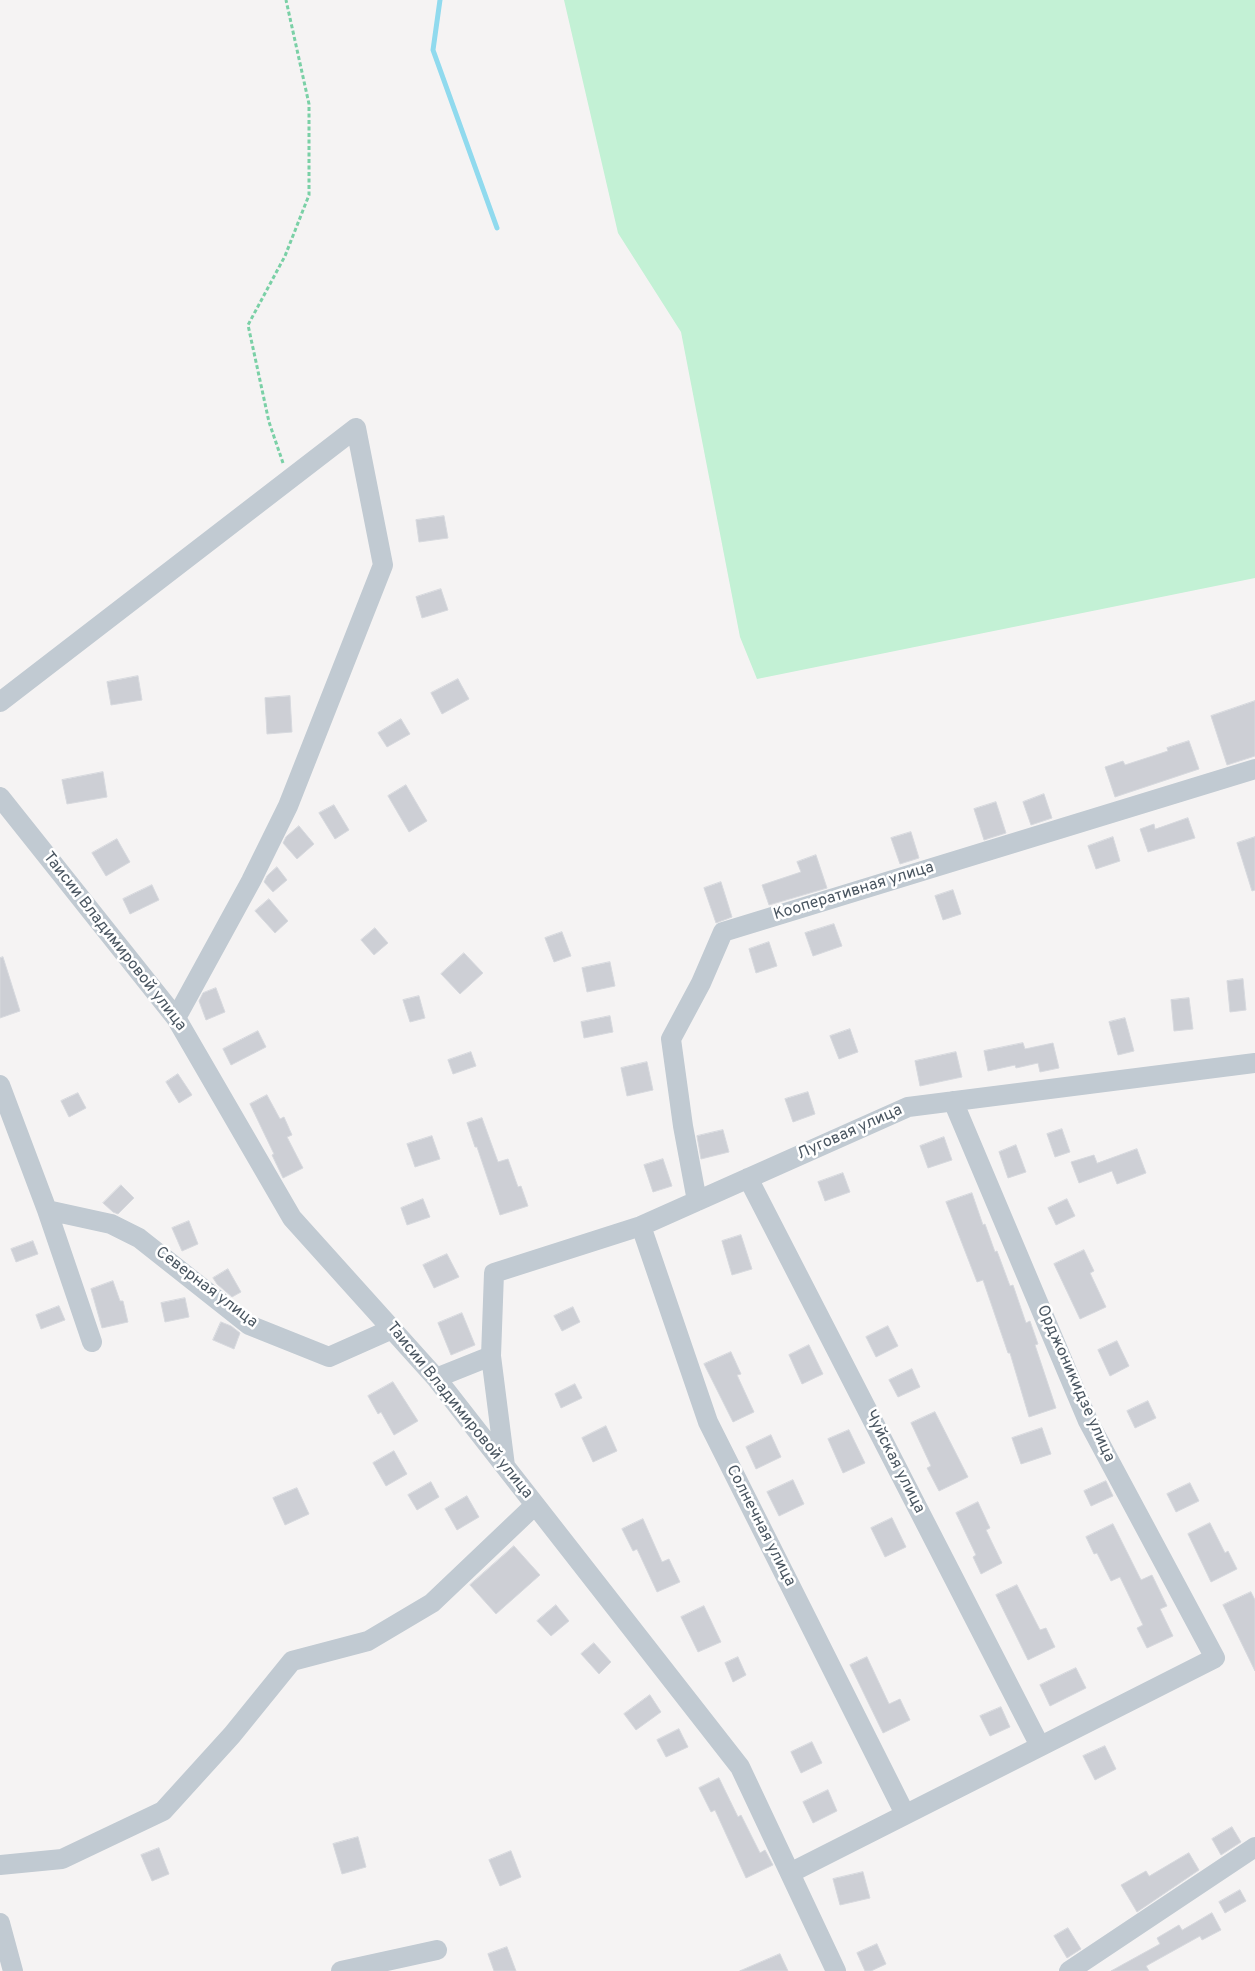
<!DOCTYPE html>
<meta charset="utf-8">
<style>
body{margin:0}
canvas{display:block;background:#f5f3f3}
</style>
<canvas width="1255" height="1971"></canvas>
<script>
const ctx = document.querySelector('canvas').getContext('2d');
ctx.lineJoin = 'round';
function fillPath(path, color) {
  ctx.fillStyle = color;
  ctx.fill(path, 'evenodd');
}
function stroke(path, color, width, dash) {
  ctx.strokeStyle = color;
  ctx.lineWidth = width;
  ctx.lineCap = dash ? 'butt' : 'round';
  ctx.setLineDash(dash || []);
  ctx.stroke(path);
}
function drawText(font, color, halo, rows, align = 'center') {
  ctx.font = font + ' Overpass,sans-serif';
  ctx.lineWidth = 5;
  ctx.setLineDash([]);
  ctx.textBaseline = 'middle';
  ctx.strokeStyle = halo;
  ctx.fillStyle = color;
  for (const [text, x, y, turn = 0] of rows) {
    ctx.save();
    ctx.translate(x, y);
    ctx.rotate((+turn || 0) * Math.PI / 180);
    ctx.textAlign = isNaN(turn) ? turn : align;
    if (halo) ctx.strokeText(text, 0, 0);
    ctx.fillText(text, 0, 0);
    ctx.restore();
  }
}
const green = new Path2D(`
 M564,0H1255V578L757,679L740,637L681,332L618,233Z`);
const stream = new Path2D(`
 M440,0L433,50L497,228`);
const building = new Path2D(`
 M444,516L448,538L419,542L416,520Z
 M441,589L448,610L422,618L416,597Z
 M138,676L142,700L111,705L107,682Z
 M458,679L469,699L442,714L431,693Z
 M290,696L292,732L267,734L265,698Z
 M1255,701V756L1227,765L1211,716Z
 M401,719L410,734L387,747L378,733Z
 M1189,741L1199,769L1115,797L1105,767L1123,761L1125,765L1168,751L1167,748Z
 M103,772L107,797L67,804L62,780Z
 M406,785L427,821L409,832L388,796Z
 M1044,794L1052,818L1031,825L1023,802Z
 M996,802L1006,833L984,840L974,809Z
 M334,805L349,830L335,839L319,813Z
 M1188,818L1195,838L1148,852L1140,829L1154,824L1155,829Z
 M299,826L314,844L297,859L283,843L286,837Z
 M911,832L919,858L900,864L891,838Z
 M1113,837L1120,861L1096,869L1088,846Z
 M1255,837V890L1252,891L1237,843Z
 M117,839L130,862L106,876L92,853Z
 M816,855L827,888L769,905L762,885L801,872L797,862Z
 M277,867L287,880L273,892L264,882L267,876Z
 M721,882L732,917L716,923L704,888Z
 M152,885L159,900L130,914L123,899Z
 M953,890L961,914L943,920L935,896Z
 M269,899L288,921L275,933L255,911Z
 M834,924L842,946L813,956L805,933Z
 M375,928L388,943L374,955L361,940Z
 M562,932L571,956L554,962L545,938Z
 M769,942L777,966L756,973L749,949Z
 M464,953L483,973L460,994L441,974Z
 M3,957L20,1011L0,1018V958Z
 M610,962L615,986L587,992L582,968Z
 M1243,979L1246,1010L1230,1012L1227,981Z
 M216,988L225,1012L206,1020L199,1001L203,993Z
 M419,996L425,1018L410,1022L403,1000Z
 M1189,998L1193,1029L1174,1031L1171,1000Z
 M610,1016L613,1032L584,1038L581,1022Z
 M1125,1018L1134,1051L1118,1055L1109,1022Z
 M850,1029L858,1052L839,1059L830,1036Z
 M258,1031L266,1047L231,1065L223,1049Z
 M1023,1043L1025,1049L1053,1043L1059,1068L1040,1072L1038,1063L1016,1068L1015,1065L988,1071L984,1051Z
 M471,1052L476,1066L453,1074L448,1060Z
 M956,1052L962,1077L920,1086L915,1061Z
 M647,1062L653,1090L627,1096L621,1068Z
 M178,1074L192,1095L179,1103L166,1082Z
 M808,1092L815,1114L793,1122L785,1099Z
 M78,1093L86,1108L69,1117L61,1101Z
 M267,1095L280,1119L284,1117L292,1135L287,1137L303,1168L283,1178L272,1155L274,1154L250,1104Z
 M482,1118L498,1162L508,1159L518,1187L521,1186L528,1206L500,1215L477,1147H475L467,1123Z
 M1062,1129L1070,1152L1055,1157L1047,1134Z
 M723,1130L729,1152L701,1159L697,1136Z
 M432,1136L440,1159L415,1167L407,1144Z
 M944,1137L952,1160L928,1168L920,1146Z
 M1016,1145L1026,1172L1008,1178L999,1152Z
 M1137,1149L1146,1173L1117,1184L1112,1171L1079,1183L1071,1162L1094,1155L1097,1163Z
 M663,1159L672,1186L653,1192L644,1165Z
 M843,1173L850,1192L825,1201L818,1182Z
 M121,1185L134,1198L118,1214L113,1212L103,1203Z
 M972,1193L983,1225L985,1224L995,1252L997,1251L1010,1286L1013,1285L1026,1323L1030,1321L1038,1344L1035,1345L1056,1408L1029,1417L1010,1353H1008L983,1280L977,1282L946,1202Z
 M423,1199L430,1217L407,1225L401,1208Z
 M1067,1199L1075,1216L1056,1225L1048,1208Z
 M189,1221L198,1244L182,1251L172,1228Z
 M741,1235L752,1269L732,1275L722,1241Z
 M33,1241L38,1254L16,1262L11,1249Z
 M1084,1250L1094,1271L1090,1273L1106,1307L1080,1319L1054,1264Z
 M447,1254L459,1277L434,1288L423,1265Z
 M228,1269L241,1292L232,1297L217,1284L213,1278Z
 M113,1281L120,1301H123L128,1322L102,1328L91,1289Z
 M185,1298L189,1317L165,1322L161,1303Z
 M59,1306L65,1320L41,1329L36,1315Z
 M573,1307L580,1322L562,1331L554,1316Z
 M462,1313L475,1345L451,1355L438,1323Z
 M221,1322L231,1326L240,1333L234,1349L213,1340Z
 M888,1326L898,1346L876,1357L866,1337Z
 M1117,1341L1129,1366L1110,1376L1098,1350Z
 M809,1345L823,1374L802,1384L789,1355Z
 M731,1352L741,1374L737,1375L754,1412L733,1422L704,1364Z
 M912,1369L920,1387L898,1397L889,1380Z
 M393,1382L418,1421L394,1435L381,1412L378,1414L368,1396Z
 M575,1384L582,1398L561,1408L555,1394Z
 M1148,1401L1156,1418L1135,1428L1127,1411Z
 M935,1412L968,1477L939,1491L927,1468L931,1466L911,1423Z
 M606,1426L617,1451L593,1462L582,1438Z
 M1042,1428L1051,1454L1021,1464L1012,1438Z
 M849,1430L865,1463L843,1473L828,1439Z
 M771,1435L781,1457L756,1469L746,1447Z
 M394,1451L407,1474L386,1486L373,1463Z
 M793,1480L804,1504L779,1516L767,1492Z
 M1106,1481L1113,1496L1091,1506L1084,1491Z
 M431,1482L439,1497L417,1510L408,1495Z
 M1190,1483L1199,1501L1176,1512L1167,1494Z
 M297,1488L309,1514L285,1525L273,1498Z
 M467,1496L479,1517L457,1530L445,1509Z
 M978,1502L990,1528L986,1530L1002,1563L981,1574L973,1557L976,1555L956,1513Z
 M892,1518L906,1547L885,1557L871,1528Z
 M643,1519L662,1562L669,1559L680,1582L657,1592L637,1549L633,1551L622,1529Z
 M1210,1523L1225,1553L1228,1551L1237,1569L1211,1582L1188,1534Z
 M1113,1524L1141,1580L1152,1575L1167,1606L1160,1609L1173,1636L1147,1648L1137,1628L1143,1625L1120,1577L1111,1581L1097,1553L1094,1554L1086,1537Z
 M514,1546L540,1575L496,1614L470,1585Z
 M1017,1585L1040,1630L1046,1628L1055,1647L1028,1660L996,1595Z
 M1251,1592L1255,1600V1671L1223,1605Z
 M556,1605L569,1621L551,1636L537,1621Z
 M704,1606L721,1642L698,1652L681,1617Z
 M594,1643L611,1662L599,1674L581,1654Z
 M738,1657L746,1675L733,1682L725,1663Z
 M867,1657L889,1704L900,1699L910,1720L883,1733L850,1665Z
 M1076,1668L1086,1688L1050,1706L1040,1685Z
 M650,1695L661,1712L636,1730L624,1714Z
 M1001,1707L1010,1727L990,1736L980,1716Z
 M679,1729L688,1747L666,1757L657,1740Z
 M812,1742L822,1763L801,1773L791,1752Z
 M1105,1746L1116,1769L1095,1780L1083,1756Z
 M719,1778L738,1817L741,1815L760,1853L765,1850L773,1865L746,1878L715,1810L711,1812L699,1788Z
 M828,1790L837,1811L813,1823L803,1802Z
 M1232,1827L1241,1842L1221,1855L1212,1839Z
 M358,1837L366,1867L342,1874L333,1844Z
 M159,1848L169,1874L152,1881L141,1855Z
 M511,1851L521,1877L500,1886L489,1860Z
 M1189,1853L1199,1870L1137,1912L1121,1885L1146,1871L1149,1876Z
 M863,1872L870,1898L840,1905L833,1879Z
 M1240,1890L1246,1901L1225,1913L1219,1902Z
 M1212,1913L1221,1930L1202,1940L1200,1936L1146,1966L1149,1971H1111L1160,1944L1157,1938L1179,1925L1182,1930Z
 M1068,1928L1081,1949L1067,1958L1054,1936Z
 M877,1944L886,1964L871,1971H865L857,1953Z
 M507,1947L516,1971H494L488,1954Z
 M780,1954L788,1971H740Z`);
const path = new Path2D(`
 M283,463L269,422L248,325L285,256L309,195V104L286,0`);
const minor = new Path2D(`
 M0,702L356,428L383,565L288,806L251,881L176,1018
 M0,797L176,1018L292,1218L436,1378L740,1767L836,1971
 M0,1085L47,1210L92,1342
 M748,1178L1040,1746
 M697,1201L683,1126L671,1039L701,983L723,932L1255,769
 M47,1210L111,1224L139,1238L249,1325L329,1357L392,1329
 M641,1226L708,1422L905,1814
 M436,1378L491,1356
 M505,1466L491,1356L494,1273L641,1226L908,1107L1255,1063
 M0,1865L62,1859L163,1811L232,1735L292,1661L368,1641L432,1603L535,1505
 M790,1873L1215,1658L1088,1421L953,1101
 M0,1923L13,1971
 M341,1971L437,1950
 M1069,1971L1255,1847`);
const streetNames = [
 ["Кооперативная улица",854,892,-17],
 ["Таисии Владимировой улица",114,942,52],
 ["Луговая улица",850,1133,-24],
 ["Северная улица",206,1288,37],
 ["Орджоникидзе улица",1075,1384,66],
 ["Таисии Владимировой улица",459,1411,51],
 ["Чуйская улица",894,1462,63],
 ["Солнечная улица",760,1526,63]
];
fillPath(green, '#c3f1d5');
stroke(stream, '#90daee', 5);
fillPath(building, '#cdcfd5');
stroke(building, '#d7d9de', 1);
stroke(path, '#7ad0a6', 3, [4, 2.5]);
stroke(minor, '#c1cad2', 20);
drawText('16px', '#4a5661', '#fff', streetNames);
</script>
